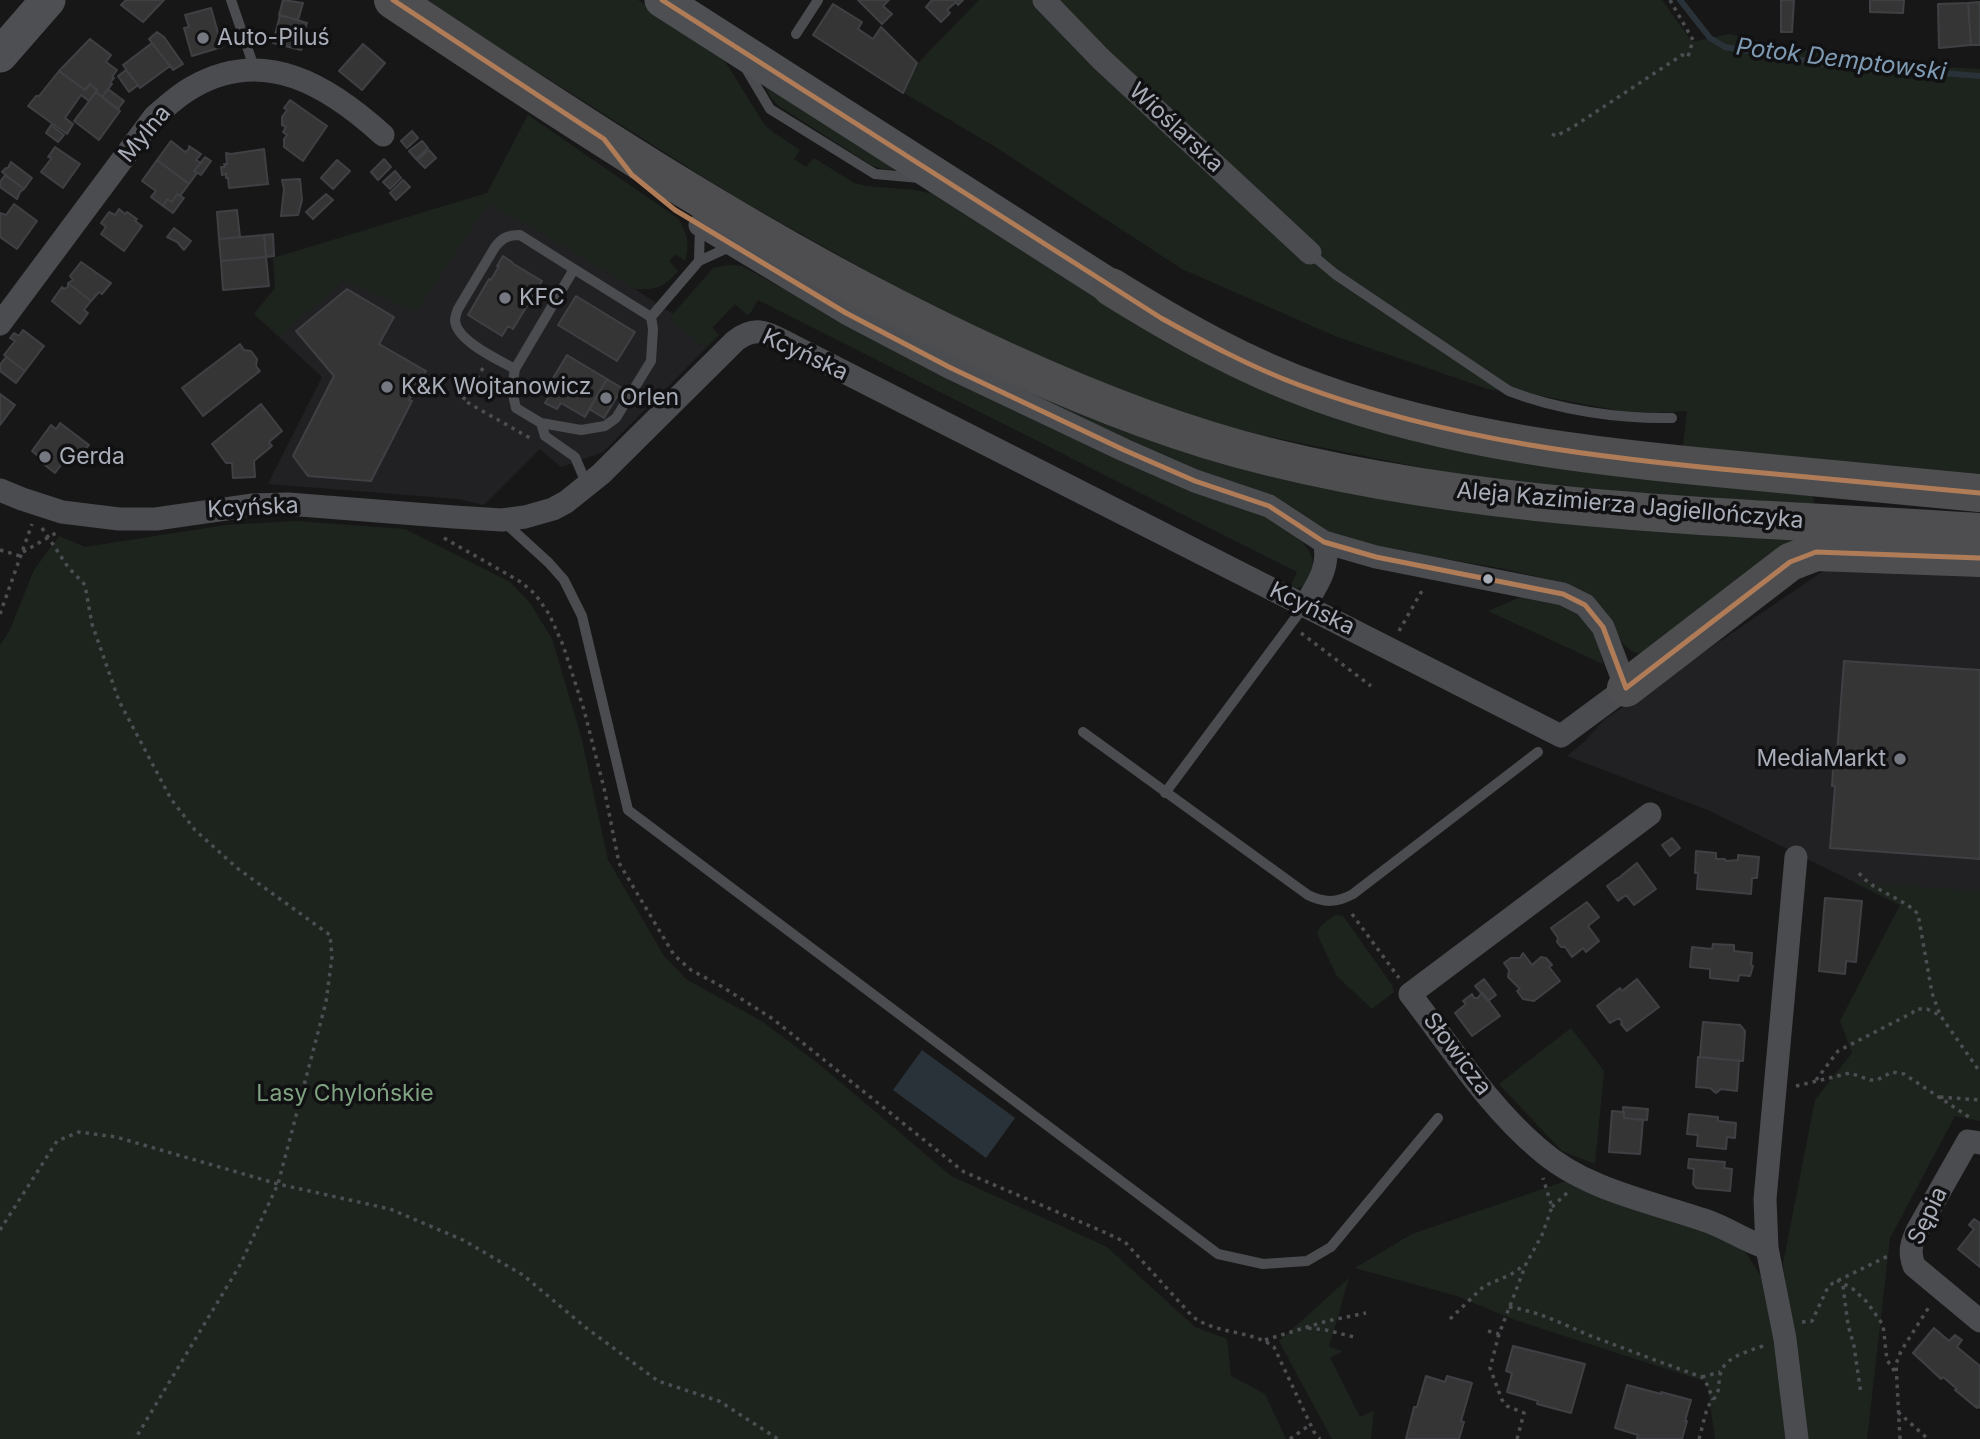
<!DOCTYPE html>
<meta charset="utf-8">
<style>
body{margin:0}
canvas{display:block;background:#171717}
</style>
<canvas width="1980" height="1439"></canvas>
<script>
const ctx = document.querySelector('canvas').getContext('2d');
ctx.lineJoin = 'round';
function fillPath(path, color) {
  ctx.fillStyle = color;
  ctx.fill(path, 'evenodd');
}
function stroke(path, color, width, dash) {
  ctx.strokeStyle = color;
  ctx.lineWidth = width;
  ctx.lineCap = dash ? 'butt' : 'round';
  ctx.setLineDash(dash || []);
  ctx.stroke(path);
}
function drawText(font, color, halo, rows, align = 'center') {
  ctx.font = font + ' Inter,sans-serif';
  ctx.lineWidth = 7;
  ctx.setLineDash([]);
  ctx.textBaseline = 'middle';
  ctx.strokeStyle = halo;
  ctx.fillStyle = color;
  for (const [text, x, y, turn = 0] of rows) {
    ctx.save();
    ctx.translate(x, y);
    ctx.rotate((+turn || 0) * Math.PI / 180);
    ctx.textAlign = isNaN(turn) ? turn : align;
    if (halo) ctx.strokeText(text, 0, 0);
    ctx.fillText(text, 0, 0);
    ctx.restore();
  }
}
const built = new Path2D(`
 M487,204L528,225L635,289L673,314L670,321L690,334L699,344L708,346L603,452L561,467L540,449L484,505L458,499L268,484L322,377L279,337L344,280L416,312Z
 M1831,566L1980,577V918L1911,910L1708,810L1567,756L1585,741L1604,720Z`);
const green = new Path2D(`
 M424,0H638L717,53L728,66L764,124L774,133L800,150L794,159L806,167L814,158L854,183L866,186L914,190L944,196L1201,359L1813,496L1814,504L1624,492L1553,486L1443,472L1232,429L1097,383L912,296L735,197Z
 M979,0H1662L1692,42L1729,34L1873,64L1980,69V474L1683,446L1687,411L1636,414L1527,393L1488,389L1335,336L1182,269L994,146L904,93L919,62Z
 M762,81L904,170L883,169L871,165L779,106L771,98Z
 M528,115L679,219C687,235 690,243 685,261L676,254L669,261L678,271C664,287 657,290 635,289L528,225L487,204L416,312L344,280L279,337L254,314L275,288L273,258L487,193Z
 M715,224L1101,417L1806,537L1645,655L1633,652L1624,645L1600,605L1579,589L1560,582L1500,568L1356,544L1332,536L1193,470L1082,421Z
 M728,265L742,266L893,349L1268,516C1285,529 1315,543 1313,569C1312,574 1309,580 1307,585L1297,588L1290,587L1297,572L758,300L750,314L747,315L735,304L712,328L719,335L708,346L699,344L690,334L670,321L673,314L713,268Z
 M296,521L405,529L510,582L530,603L552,639L581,736L608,860L664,956L686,979L763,1022L820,1065L951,1176L1107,1247L1195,1327L1227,1339L1231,1376L1265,1394L1286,1439H0V645L9,632L34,570L59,536L85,547L226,525Z
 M1530,593L1569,604L1594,628L1603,664L1488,611Z
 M1853,882L1980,891V1121L1955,1116L1890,1238L1867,1439H1804L1783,1264L1815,1100L1852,1053L1840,1021L1900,905Z
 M1336,915L1343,916L1392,985L1394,992L1372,1009L1337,976L1317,934C1320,925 1328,919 1336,915Z
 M1571,1028L1604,1071L1595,1164L1562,1151L1499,1084Z
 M1569,1180L1741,1245L1762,1278L1778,1352L1790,1439H1715L1707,1382L1515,1320L1457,1296L1355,1268L1412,1234Z
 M1349,1278L1329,1347L1343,1351L1330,1358L1360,1417L1374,1411L1371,1439H1332L1279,1341Z`);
const water = new Path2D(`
 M922,1050L1015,1118L986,1158L893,1090Z`);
const stream = new Path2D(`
 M1680,0L1710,38L1725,47L1825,64L1980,76`);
const building = new Path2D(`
 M126,0H164L143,22L121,5Z
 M283,0L303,3L298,20L279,15Z
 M858,0H889L883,6L892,14L882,24Z
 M932,0H963L958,5L956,2L947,10L950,13L941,22L926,7Z
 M1781,0H1794L1792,32H1781Z
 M1870,0H1904L1903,13L1870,12Z
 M1980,2V45H1971L1968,3Z
 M1968,3L1971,45L1939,48L1938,4Z
 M833,4L862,22L858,29L873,39L881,27L917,63L903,93L813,35Z
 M211,8L222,47L192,56L184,28L189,27L185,15Z
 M280,15L307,23L303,35L305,43L301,50L273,43Z
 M157,32L164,37L183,64L173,70L149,39Z
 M90,39L111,55L106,62L117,70L112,77L114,78L110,83L112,84L102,97L96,92L97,90L90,84L85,90L59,71Z
 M152,43L170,66L140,88L123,65Z
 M363,44L385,63L362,90L339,71Z
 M126,70L138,85L129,92L118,76Z
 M59,71L85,90L90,84L97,90L89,101L81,95L65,118L73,124L67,134L28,106L36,96H39Z
 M108,89L124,101L118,109L102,97Z
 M96,92L120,111L99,140L74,121Z
 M290,100L327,126L303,161L284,147V139L287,135L283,132L286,127L282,125V117L287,110L284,108Z
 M51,125L64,135L58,142L46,133Z
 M412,131L418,138L407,148L401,141Z
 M171,141L185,152L189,149V146L201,154L196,160L201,163L194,171L197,173L189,184L157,160Z
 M422,141L428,148L416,159L409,151Z
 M55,147L80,164L63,188L41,172L51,159L50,157H48Z
 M264,149L268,184L229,188L228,178H226V174L222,175L221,167H225L224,164H227L226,153L231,154Z
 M429,150L436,158L425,168L417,160Z
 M205,157L211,161L201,175L194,171Z
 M384,159L391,167L378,180L371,172Z
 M157,160L189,184L180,196L177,194L172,202L167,199L163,206L151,197L156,191L142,181Z
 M337,160L350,171L333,189L321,178Z
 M11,162L32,178L24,189L2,172L6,168H8Z
 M395,171L401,178L390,189L383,182Z
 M5,175L24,189L20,192L17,199L0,187V182Z
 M300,179L302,200L298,215L281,216L284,189L282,180Z
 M403,180L410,187L396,200L390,193Z
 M177,194L184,198L173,213L163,206L167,199L172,202Z
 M326,194L333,200L313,219L306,212Z
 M14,204L37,221L17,249L0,237V213L6,215Z
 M119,209L125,214L127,212L137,219L135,221L142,226L124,251L101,234L106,227L101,223L109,212L115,215Z
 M237,210L240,237L219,239L217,212Z
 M174,228L191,241L184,250L177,242L167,237Z
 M273,234L274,256L266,257L264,235Z
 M264,235L266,257L221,261L219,239Z
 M503,256L512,262V263L542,281L513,329L508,326L502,336L468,315L489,279L491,280L499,266H497Z
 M266,257L269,286L223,290L221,261Z
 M81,262L111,283L102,294L99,292L91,301L68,283L73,280L70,276Z
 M68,283L91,301L84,310L88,313L80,324L52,301L62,287L64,289L68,287Z
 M347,289L394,317L379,344L426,371L409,400L412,401L371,481L308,476L293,456L334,376L296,331Z
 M576,296L635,332L617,361L558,325Z
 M23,330L44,346L25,371L4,355L15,341L10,338L14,333L19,336Z
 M240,344L244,350L251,351L257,359L256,366L260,371L203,416L182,388Z
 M567,355L607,379L585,417L561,403L557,409L545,403L549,396L544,393Z
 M6,357L25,371L16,383L0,371V365Z
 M607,379L622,388L604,418L589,409Z
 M0,394L15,405L0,425Z
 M261,404L282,431L269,442L272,446L254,461L255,477L233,478L232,463H226L212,444Z
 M60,423L89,445L73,462L67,457L55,473L41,462L43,460L32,451L51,425L56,429Z
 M1844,661L1980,670V859L1830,848L1835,786H1832L1834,753L1837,754Z
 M1672,838L1680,848L1670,856L1662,845Z
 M1696,851L1716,853V859H1725L1726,861L1738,860V855L1759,857L1757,878H1752L1751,894L1697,889L1698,873H1695Z
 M1637,863L1656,889L1634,905L1626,895L1618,901L1607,886L1618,878L1621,877V876Z
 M1825,898L1862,901L1856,962L1846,961L1845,974L1819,971Z
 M1587,902L1599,917L1588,926L1599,941L1586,952L1583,948L1572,957L1565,947H1561L1557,942L1558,938L1551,928Z
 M1713,944L1734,945V951L1752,953L1751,965L1753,966L1750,976L1739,975L1738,981L1710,978V969L1690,967L1692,947L1712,949Z
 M1523,953L1532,965L1541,957L1546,958L1552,965L1549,967L1560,981L1534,1001L1523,999L1517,991L1520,989L1508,977L1509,970L1504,963L1511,958H1520Z
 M1484,979L1496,995L1488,1001L1475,986Z
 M1637,979L1659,1007L1627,1031L1621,1024L1622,1022L1619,1018L1610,1023L1597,1006L1620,988L1622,991Z
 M1482,992L1500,1016L1472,1036L1455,1013L1466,1004L1463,1001L1472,994L1474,998H1478Z
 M1703,1022L1740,1025L1745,1031L1743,1061L1700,1057Z
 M1698,1057L1743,1061H1739L1737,1091L1721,1089L1716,1093L1710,1088L1696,1087Z
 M1623,1107L1648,1109L1647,1120L1624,1118Z
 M1612,1111L1624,1112V1118L1643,1120L1640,1154L1609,1152Z
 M1689,1114L1718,1117V1121L1736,1123L1735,1138L1727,1137L1726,1149L1697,1146L1698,1135L1687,1134Z
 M1689,1159L1725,1162L1724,1168L1732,1169L1730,1191L1696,1188L1693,1184L1694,1169L1688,1168Z
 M1974,1219L1980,1223V1267L1958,1249L1974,1229L1969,1225Z
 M1934,1328L1949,1341L1955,1335L1962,1340L1957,1347L1980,1366V1408L1978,1406L1977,1408L1955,1390L1957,1389L1943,1377L1941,1379L1913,1353Z
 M1513,1346L1585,1364L1571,1413L1537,1404L1538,1401L1507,1392L1512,1373L1506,1371Z
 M1426,1376L1445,1382L1447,1376L1472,1383L1461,1421L1464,1422L1459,1439H1406L1414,1407H1417Z
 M1627,1385L1661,1394V1392L1691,1400L1685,1421H1687L1682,1439H1639L1637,1438L1638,1435L1615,1428Z`);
const path = new Path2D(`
 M1552,134L1556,136L1573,127L1682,55L1688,57L1693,40L1670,0
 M483,368L463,400L530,438
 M42,528L68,567L85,585L92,624L119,701L171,799L195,830L237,868L330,935L332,957L326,1002L278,1184L240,1265L135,1439
 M444,538L521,582L535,594L549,614L563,645L584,710L604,788L619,863L674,955L691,970L721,986L773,1019L964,1172L1104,1232L1125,1242L1192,1316C1216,1335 1250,1329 1274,1347L1314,1432L1320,1439
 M0,550L20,556
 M23,552L56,533
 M0,614L32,524
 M1399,631L1423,589
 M1301,633L1371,686
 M1859,873C1875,893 1901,896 1918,914L1932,993L1940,1015L1980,1072
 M1352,914L1399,978
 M1816,1080L1838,1051L1912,1013L1916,1009H1927L1939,1015
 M1796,1086L1850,1073L1870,1080H1877L1892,1072L1904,1074L1972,1119
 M1940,1097L1980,1100
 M1552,1207L1568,1192
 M0,1230L57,1141L79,1132L116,1137L278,1184L390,1209L463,1240L523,1275L585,1327L658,1381L719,1401L778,1439
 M1837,1280L1853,1289L1867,1302L1883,1325L1887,1360L1895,1372
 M1843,1286L1848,1325L1854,1346L1861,1394
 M1509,1307C1541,1312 1562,1324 1591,1336C1628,1350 1665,1364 1702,1377L1708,1386L1713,1400
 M1450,1319L1484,1286L1510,1275L1526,1264
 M1802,1322L1812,1321L1828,1287L1833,1283L1890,1255
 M1308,1328L1326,1330L1358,1338
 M1488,1331L1499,1334
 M1265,1340L1327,1321L1366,1313
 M1702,1377L1720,1372
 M1898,1412L1928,1439
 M1290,1439L1311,1424
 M1517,1439L1524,1413L1507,1406L1502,1400L1490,1368L1499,1334L1518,1285L1526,1264L1542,1235L1552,1207L1543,1178
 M1699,1439C1702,1429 1704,1417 1708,1407C1710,1402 1715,1399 1717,1394C1720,1387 1718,1379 1721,1372C1726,1356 1752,1350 1766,1345
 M1900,1439L1896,1364L1901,1351L1929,1307`);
const lane = new Path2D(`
 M231,0L255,70
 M796,34L818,0
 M745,67L770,109L875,174L920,178
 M1310,253L1335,274L1509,391C1558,410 1619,419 1672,418
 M699,261L700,225
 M651,317L574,269L515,369C512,384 512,394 516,408L541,423L581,430L605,426L616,418L651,361L653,329L651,317L699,261L734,245
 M515,369C499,360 456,341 455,320C455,318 457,311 458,309L495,247C502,238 508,235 520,235L574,269
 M541,423L545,436L575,457L587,485
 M503,521L549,563L564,580L582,616L628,810L1218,1254L1263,1264L1307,1261L1331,1247L1438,1118
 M1083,732L1308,895C1324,903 1337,903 1353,894L1538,752
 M1165,793L1305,605`);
const street = new Path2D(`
 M1044,0L1101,59L1310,253
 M0,324L154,117C167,106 178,95 193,87C265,46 329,86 383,135
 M0,490L22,499L62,512L119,519H156L253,505L288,504L454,517L502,520L525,517L553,509L566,502L601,474L735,341C758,323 770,335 793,346L1561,736L1626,688L1603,627L1585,605L1563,594L1376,557L1324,542L1269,506L1195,481L1124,450L949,367L846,313L700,225
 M1305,605C1317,585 1331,566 1324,542
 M1650,814L1410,994C1451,1047 1488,1106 1539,1149C1584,1189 1648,1201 1704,1220C1726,1227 1745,1241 1767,1248
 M1796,857L1765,1199L1767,1248L1785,1339L1797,1439
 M1980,1143L1968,1141L1917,1231C1911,1244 1909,1252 1914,1266L1980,1321`);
const primary = new Path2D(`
 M662,0L1111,287
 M0,55L48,0`);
const highway = new Path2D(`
 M393,0C579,124 764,247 967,343C1055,385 1145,423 1239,449C1480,514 1732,516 1980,532
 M1111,287C1177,328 1244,366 1317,392C1452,441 1596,457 1738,470C1818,478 1899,485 1980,493
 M1626,688L1790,562L1816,552L1980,558`);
const bus1 = new Path2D(`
 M393,0L604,139L632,175L675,210L846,313L949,367L1124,450L1195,481L1269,506L1324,542L1376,557L1563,594L1585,605L1603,627L1626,688
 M662,0L1161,318C1206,343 1251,367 1299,385C1448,441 1607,459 1764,473C1836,479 1908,487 1980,493
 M1626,688L1790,562L1816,552L1980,558`);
const markers = [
 [203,38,7,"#757880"],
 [505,298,7,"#757880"],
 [387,387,7,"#757880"],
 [606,398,7,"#757880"],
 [45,457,7,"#757880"],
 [1488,579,6,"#a8adb8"],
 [1900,759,7,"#757880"]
];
const poiNames = [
 ["Auto-Piluś",217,38],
 ["KFC",519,298],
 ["K&K Wojtanowicz",401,387],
 ["Orlen",620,398],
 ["Gerda",59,457],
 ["MediaMarkt",1886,759,"right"]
];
const streetNames = [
 ["Wioślarska",1176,128,43],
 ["Mylna",145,134,-50],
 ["Kcyńska",805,355,25],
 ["Aleja Kazimierza Jagiellończyka",1630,506,5],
 ["Kcyńska",253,508,-3],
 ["Kcyńska",1312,609,26],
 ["Słowicza",1457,1054,53],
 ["Sępia",1928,1216,-64]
];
const parkNames = [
 ["Lasy Chylońskie",345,1094]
];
const waterNames = [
 ["Potok Demptowski",1841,60,7]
];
fillPath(built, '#212123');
fillPath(green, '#1d241e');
fillPath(water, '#2a3239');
stroke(stream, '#2a3239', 6);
fillPath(building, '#353536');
stroke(building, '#3f4043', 2);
stroke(path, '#4d4e52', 3.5, [3.5, 5]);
stroke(lane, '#4b4c50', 10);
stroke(street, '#4b4c50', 23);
stroke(primary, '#4d4f52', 35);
stroke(highway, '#4e4e51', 38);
stroke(bus1, '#b07c57', 5);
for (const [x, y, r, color] of markers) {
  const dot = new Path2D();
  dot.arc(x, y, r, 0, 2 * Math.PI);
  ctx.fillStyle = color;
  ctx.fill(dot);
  stroke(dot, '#111113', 2.5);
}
drawText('23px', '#a8adb8', '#111113', poiNames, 'left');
drawText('23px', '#a8adb8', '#111113', streetNames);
drawText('23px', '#7fa381', '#111113', parkNames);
drawText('italic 24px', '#7f9bb3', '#111113', waterNames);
</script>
